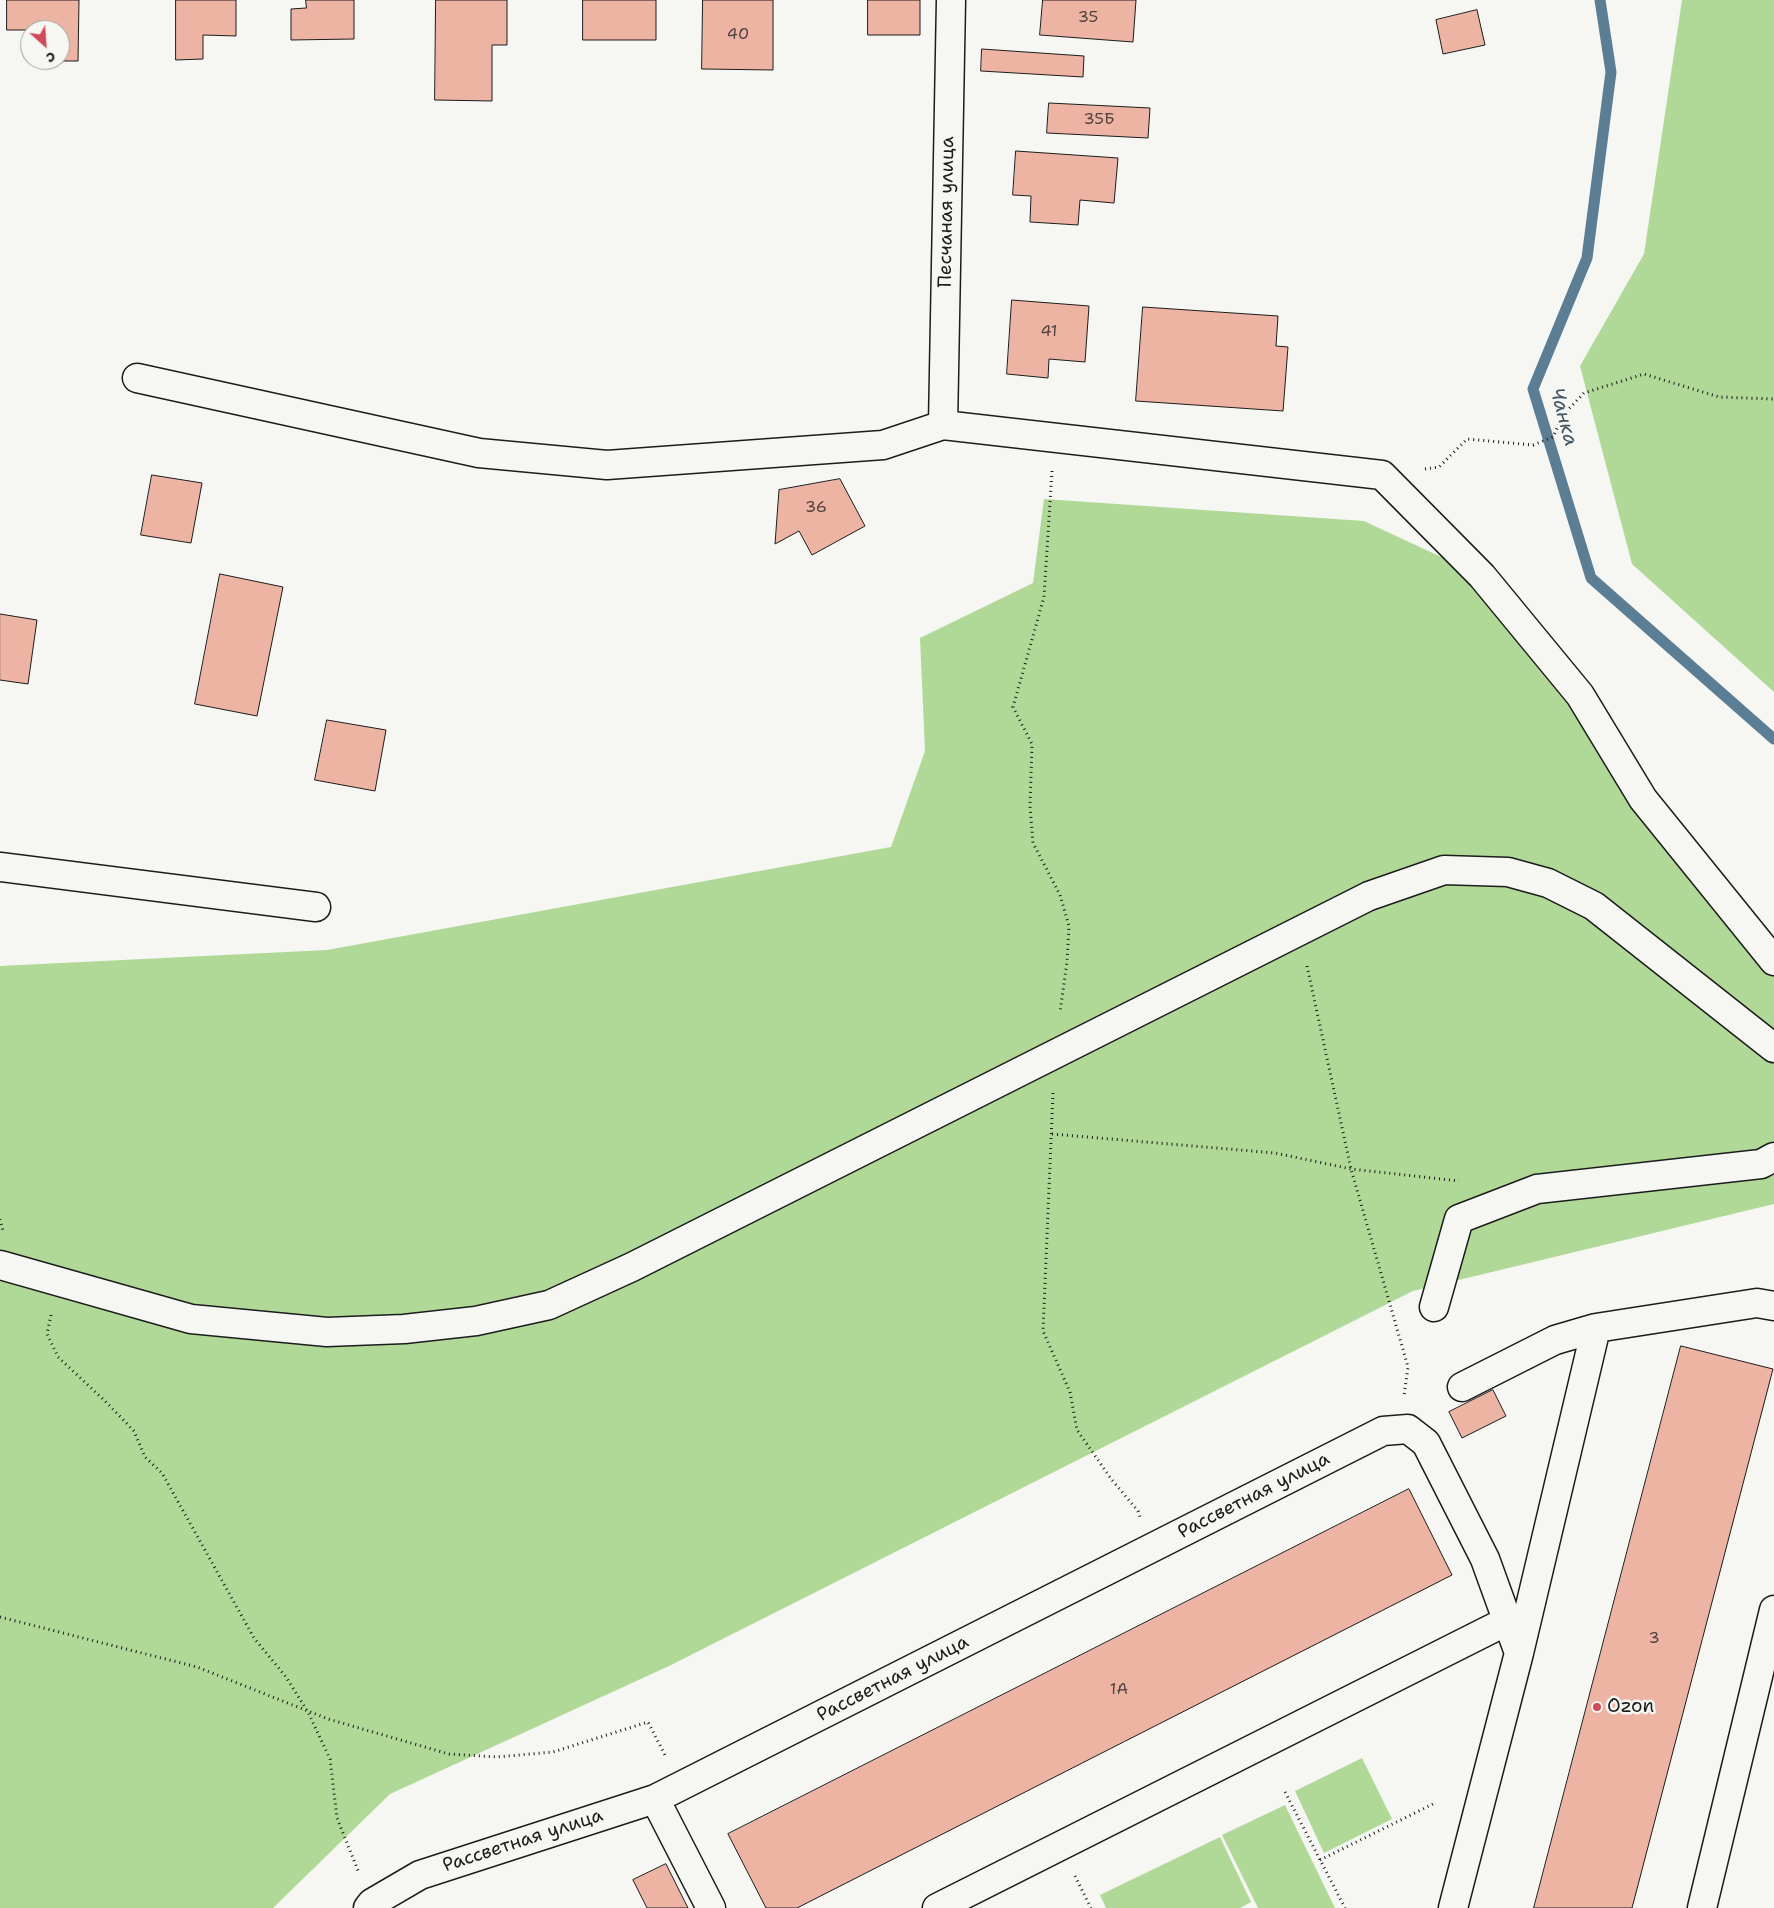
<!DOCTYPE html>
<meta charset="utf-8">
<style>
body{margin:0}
#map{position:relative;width:1774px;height:1908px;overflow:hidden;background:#f6f6f2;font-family:"Shantell Sans",sans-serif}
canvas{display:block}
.north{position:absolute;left:20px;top:20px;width:50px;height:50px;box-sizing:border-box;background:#f6f6f2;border:1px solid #9f9f9c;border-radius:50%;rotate:154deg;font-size:14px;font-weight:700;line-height:20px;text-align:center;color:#1c1c1c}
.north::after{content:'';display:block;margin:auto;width:18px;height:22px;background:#d1495b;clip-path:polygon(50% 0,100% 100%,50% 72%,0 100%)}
</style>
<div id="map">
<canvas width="1774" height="1908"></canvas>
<div class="north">С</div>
</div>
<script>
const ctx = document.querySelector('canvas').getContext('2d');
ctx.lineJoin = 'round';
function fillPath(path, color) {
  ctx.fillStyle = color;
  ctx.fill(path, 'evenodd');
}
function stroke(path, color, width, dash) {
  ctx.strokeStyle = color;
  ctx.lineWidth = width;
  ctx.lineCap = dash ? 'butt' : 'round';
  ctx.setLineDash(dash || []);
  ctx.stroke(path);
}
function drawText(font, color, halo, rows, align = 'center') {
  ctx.font = font + ' "Shantell Sans",sans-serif';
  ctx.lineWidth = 5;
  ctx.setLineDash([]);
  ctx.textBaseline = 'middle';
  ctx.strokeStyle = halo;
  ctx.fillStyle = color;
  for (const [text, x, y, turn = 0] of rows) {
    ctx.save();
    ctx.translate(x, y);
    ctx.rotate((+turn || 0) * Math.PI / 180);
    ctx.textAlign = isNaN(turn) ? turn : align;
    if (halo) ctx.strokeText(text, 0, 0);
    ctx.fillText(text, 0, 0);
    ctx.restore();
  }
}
const green = new Path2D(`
 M1682,0H1774V692L1632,564L1580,366L1644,254Z
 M1044,499L1364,521L1482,576L1774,961V1204L1413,1291L669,1666L390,1794L273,1908H0V966L327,950L891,847L925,751L920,638L1033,583Z
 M1362,1758L1392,1819L1324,1853L1295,1791Z
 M1285,1805L1335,1908H1258L1222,1835Z
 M1220,1837L1251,1902L1240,1908H1106L1100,1895Z`);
const stream = new Path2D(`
 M1600,0L1611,72L1587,258L1533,389L1591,578L1774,739`);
const building = new Path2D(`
 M7,0H79L78,61H43V60H60V30H7Z
 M176,0H236V36L203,35V59L176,60Z
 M306,0H354V39L291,40V9L306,8Z
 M436,0H507V45H492V101L435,100Z
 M583,0H656V40H583Z
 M703,0H773V70L702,69Z
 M868,0H920V35H868Z
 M1043,0H1136L1133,42L1040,35Z
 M1477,10L1485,45L1443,54L1436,20Z
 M982,49L1084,56L1083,77L981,71Z
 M1049,103L1150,108L1148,138L1047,133Z
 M1016,151L1118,158L1114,203L1080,200L1078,225L1030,222L1031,196L1013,195Z
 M1012,300L1089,306L1085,362L1049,359L1048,378L1007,374Z
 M1143,307L1278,316L1276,346L1288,347L1283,411L1136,401Z
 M152,475L202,483L191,543L141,535Z
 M840,479L865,526L812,555L799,531L775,544L779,490Z
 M220,574L283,587L257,716L195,704Z
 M0,614L37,620L28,684L0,680Z
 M327,720L386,730L375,791L315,780Z
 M1681,1346L1773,1369L1632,1908H1534Z
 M1493,1390L1506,1416L1462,1438L1449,1412Z
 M1409,1489L1452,1575L797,1908H766L728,1834Z
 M666,1864L688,1908H647L633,1880Z`);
const path = new Path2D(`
 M1425,469L1439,467L1467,439L1533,445L1553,437L1563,415L1584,393L1644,374L1719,397L1774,399
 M1052,471L1044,597L1013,707L1032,744L1030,806L1033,843L1060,895L1069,926L1067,962L1060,1012
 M1307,966L1351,1169L1408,1367L1404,1396
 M1053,1093L1043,1331L1070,1392L1077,1430L1112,1480L1138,1511L1140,1517
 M1052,1134L1275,1153L1351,1169L1459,1181
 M0,1219L3,1231
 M51,1315L47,1334L58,1357L105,1401L134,1431L145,1457L162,1473L254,1638L286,1677L308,1712L330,1759L337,1818L359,1873
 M0,1617L197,1667L328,1719L449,1754L497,1757L553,1752L648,1722L666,1757
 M1285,1792L1345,1908
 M1320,1860L1433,1804
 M1075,1876L1091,1908`);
const minor = new Path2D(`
 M137,378L479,453L607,465L883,445L943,425L1382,475L1482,576L1580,695L1643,799L1774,961
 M943,425L951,0
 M0,867L316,907
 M0,1265L191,1319L327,1332L404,1329L476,1321L549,1305L632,1267L1369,896L1444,870L1508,872L1548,883L1594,906L1774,1048
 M1434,1307L1459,1219L1537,1189L1761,1164L1774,1157
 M1462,1387L1555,1340L1596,1328L1757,1303L1774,1306
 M1519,1653L1596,1328
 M655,1799L711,1908
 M368,1908L372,1903L420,1875L655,1799L1383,1431L1408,1429L1426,1443L1485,1559L1519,1653L1453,1908
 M937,1908L1507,1621
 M1702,1908L1774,1610`);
const markers = [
 [1597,1707,5,"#d1495b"]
];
const numberNames = [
 ["35",1088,18],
 ["40",738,35],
 ["35Б",1099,120],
 ["41",1049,332],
 ["36",816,508],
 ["3",1654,1639],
 ["1А",1119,1690]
];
const streetNames = [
 ["Песчаная улица",947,212,-89],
 ["Рассветная улица",1254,1496,-27],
 ["Рассветная улица",893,1679,-27],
 ["Рассветная улица",523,1841,-18]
];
const poiNames = [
 ["Ozon",1607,1707]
];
const waterNames = [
 ["Чанка",1563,417,75]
];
fillPath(green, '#b0d997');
stroke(stream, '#5c7e95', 11);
fillPath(building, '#edb4a4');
stroke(building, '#1c1c1c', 1);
stroke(minor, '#1c1c1c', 31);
stroke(path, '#1c1c1c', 3, [1, 4]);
stroke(minor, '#f6f6f2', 28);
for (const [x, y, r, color] of markers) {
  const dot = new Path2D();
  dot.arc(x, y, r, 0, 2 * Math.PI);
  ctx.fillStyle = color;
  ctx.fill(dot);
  stroke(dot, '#f6f6f2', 2);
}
drawText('16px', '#50423e', null, numberNames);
drawText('19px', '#1c1c1c', '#f6f6f2', streetNames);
drawText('19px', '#1c1c1c', '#f6f6f2', poiNames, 'left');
drawText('italic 20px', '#415562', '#f6f6f2', waterNames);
</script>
